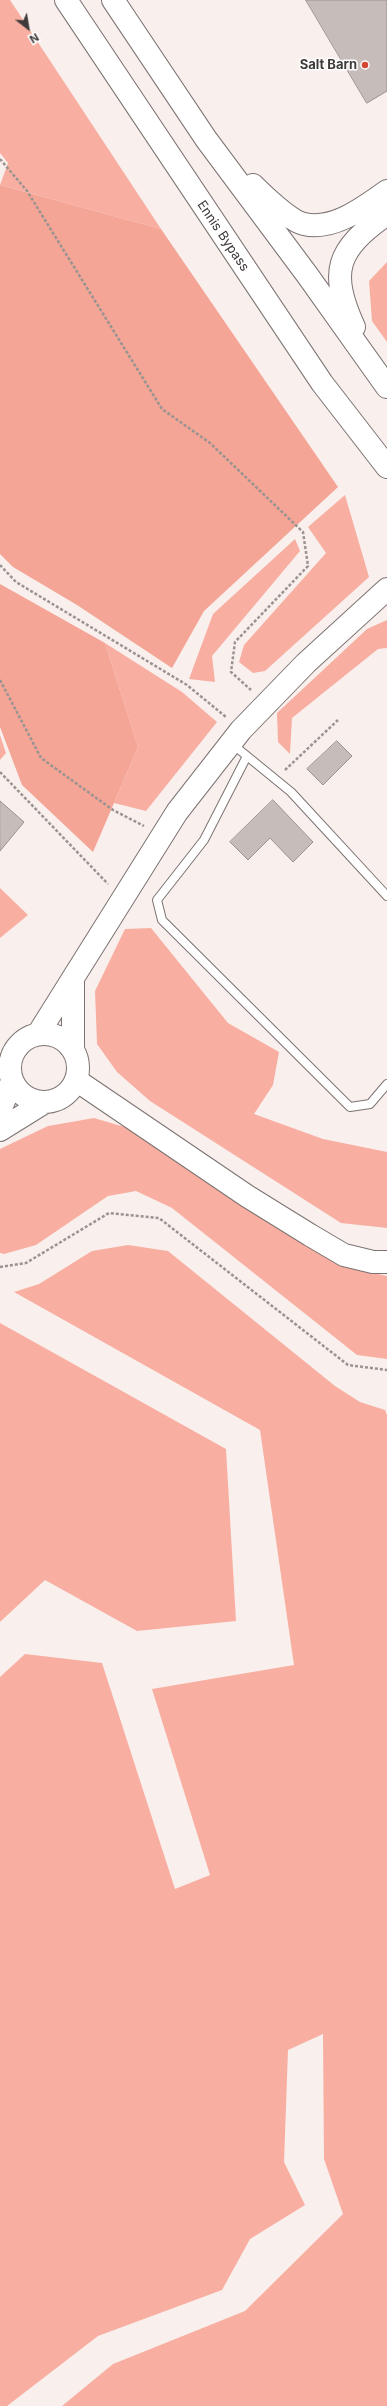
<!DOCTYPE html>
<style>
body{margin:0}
#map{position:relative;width:387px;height:2406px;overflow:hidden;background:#f9efed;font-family:Inter,sans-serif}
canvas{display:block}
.north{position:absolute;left:8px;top:8px;width:40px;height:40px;-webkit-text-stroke:3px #fff;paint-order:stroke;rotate:149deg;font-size:11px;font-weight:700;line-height:16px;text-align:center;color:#3e3a39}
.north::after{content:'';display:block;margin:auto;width:14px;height:18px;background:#3e3a39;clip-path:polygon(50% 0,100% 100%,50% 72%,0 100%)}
</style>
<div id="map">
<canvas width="387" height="2406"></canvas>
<div class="north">N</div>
</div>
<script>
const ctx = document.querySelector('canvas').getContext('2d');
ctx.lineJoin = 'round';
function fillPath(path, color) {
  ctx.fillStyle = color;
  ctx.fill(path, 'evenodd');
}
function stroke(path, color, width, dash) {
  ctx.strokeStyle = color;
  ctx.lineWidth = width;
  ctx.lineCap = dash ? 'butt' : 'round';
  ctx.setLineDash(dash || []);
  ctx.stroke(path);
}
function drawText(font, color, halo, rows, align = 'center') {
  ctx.font = font + ' Inter,sans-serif';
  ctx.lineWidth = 3;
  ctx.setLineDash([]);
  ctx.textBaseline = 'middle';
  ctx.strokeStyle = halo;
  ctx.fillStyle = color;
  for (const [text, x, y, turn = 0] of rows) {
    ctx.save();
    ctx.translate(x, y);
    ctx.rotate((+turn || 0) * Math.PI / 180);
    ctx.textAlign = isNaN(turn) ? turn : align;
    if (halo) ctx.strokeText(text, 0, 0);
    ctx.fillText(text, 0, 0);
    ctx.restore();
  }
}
const green = new Path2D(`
 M0,0H10L161,229L0,185L8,163L0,153Z
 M387,262V342L372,321L369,281Z
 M345,495L369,577L265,671L253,673L239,662L244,645L326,553L308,527Z
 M295,539L300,551L212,656L215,682L189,679L213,614Z
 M387,620V648L378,649L292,718L290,754L278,742L277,713L367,629Z
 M105,643L182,692L217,722L146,811L114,803L138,747Z
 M0,735L6,753L0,760Z
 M0,888L28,915L0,938Z
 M151,928L228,1023L279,1052L273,1085L254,1114L323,1139L387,1152V1228L341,1223L150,1101L117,1072L97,1044L95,991L125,929Z
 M94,1118L128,1128L356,1269L387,1276V1359L357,1355L172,1208L136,1191L108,1196L36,1245L4,1254L0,1253V1149L48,1126Z
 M128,1245L168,1251L335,1386L360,1402L385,1410L387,1415V2406H62L113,2364L245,2311L343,2214L324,2159L323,2034L288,2050L284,2162L305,2205L250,2239L222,2290L98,2336L7,2406H0V1677L25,1654L102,1663L175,1889L210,1875L152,1689L294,1665L260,1430L14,1292L39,1284L92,1251Z
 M0,1323L226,1449L236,1621L137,1631L45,1580L0,1622Z`);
const forest = new Path2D(`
 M0,185L161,229L338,487L204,611L172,668L77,605L13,567L0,554Z
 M0,584L105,643L138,747L93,852L22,785L0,727Z`);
const building = new Path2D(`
 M306,0H387V91L367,103Z
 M337,741L352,756L323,785L307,769Z
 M273,800L313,842L293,862L270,838L248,860L230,842Z
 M0,801L24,822L0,851Z`);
const path = new Path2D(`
 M0,159L27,191L162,409L210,443L303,532L308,566L235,642L231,672L251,690
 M0,565L16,582L187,685L226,717
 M0,680L41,758L113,810L144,826
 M285,770L338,720
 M0,772L108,884
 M0,1267L26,1263L109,1213L159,1218L348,1365L387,1370`);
const service = new Path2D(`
 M231,743L291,792L387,896
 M247,756L204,840L157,900L162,920L350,1107L370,1104L387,1084`);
const secondary = new Path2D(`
 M38,1034L177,812L241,730L306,663L387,589
 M10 1068a34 34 0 1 1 68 0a34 34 0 1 1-68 0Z
 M73,1050V981
 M0,1111L12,1081
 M0,1130L45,1102`);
const motorway = new Path2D(`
 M66,0L322,383L387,467
 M113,0L206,139L308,276L387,387
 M253,185C263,195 290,221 304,224C334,231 364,207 387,191
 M354,327C329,271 336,250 387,214
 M76,1080L247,1196L310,1235L344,1255L373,1262H387`);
const markers = [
 [365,65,4,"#d34731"]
];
const poiNames = [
 ["Salt Barn",357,65]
];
const streetNames = [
 ["Ennis Bypass",223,236,56]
];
fillPath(green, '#f8afa1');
fillPath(forest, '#f4a596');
fillPath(building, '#c6bcba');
stroke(building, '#9b9290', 1);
stroke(service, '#7b7371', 10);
stroke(secondary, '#7b7371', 24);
stroke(motorway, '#7b7371', 24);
stroke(path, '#999391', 2.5, [3, 2]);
stroke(service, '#fff', 8);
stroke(secondary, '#fff', 22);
stroke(motorway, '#fff', 22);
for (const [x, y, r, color] of markers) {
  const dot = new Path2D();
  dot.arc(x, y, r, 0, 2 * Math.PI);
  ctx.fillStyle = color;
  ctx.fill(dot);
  stroke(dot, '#fff', 1.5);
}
drawText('bold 13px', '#3e3a39', '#fff', poiNames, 'right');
drawText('13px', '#3e3a39', '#fff', streetNames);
</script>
